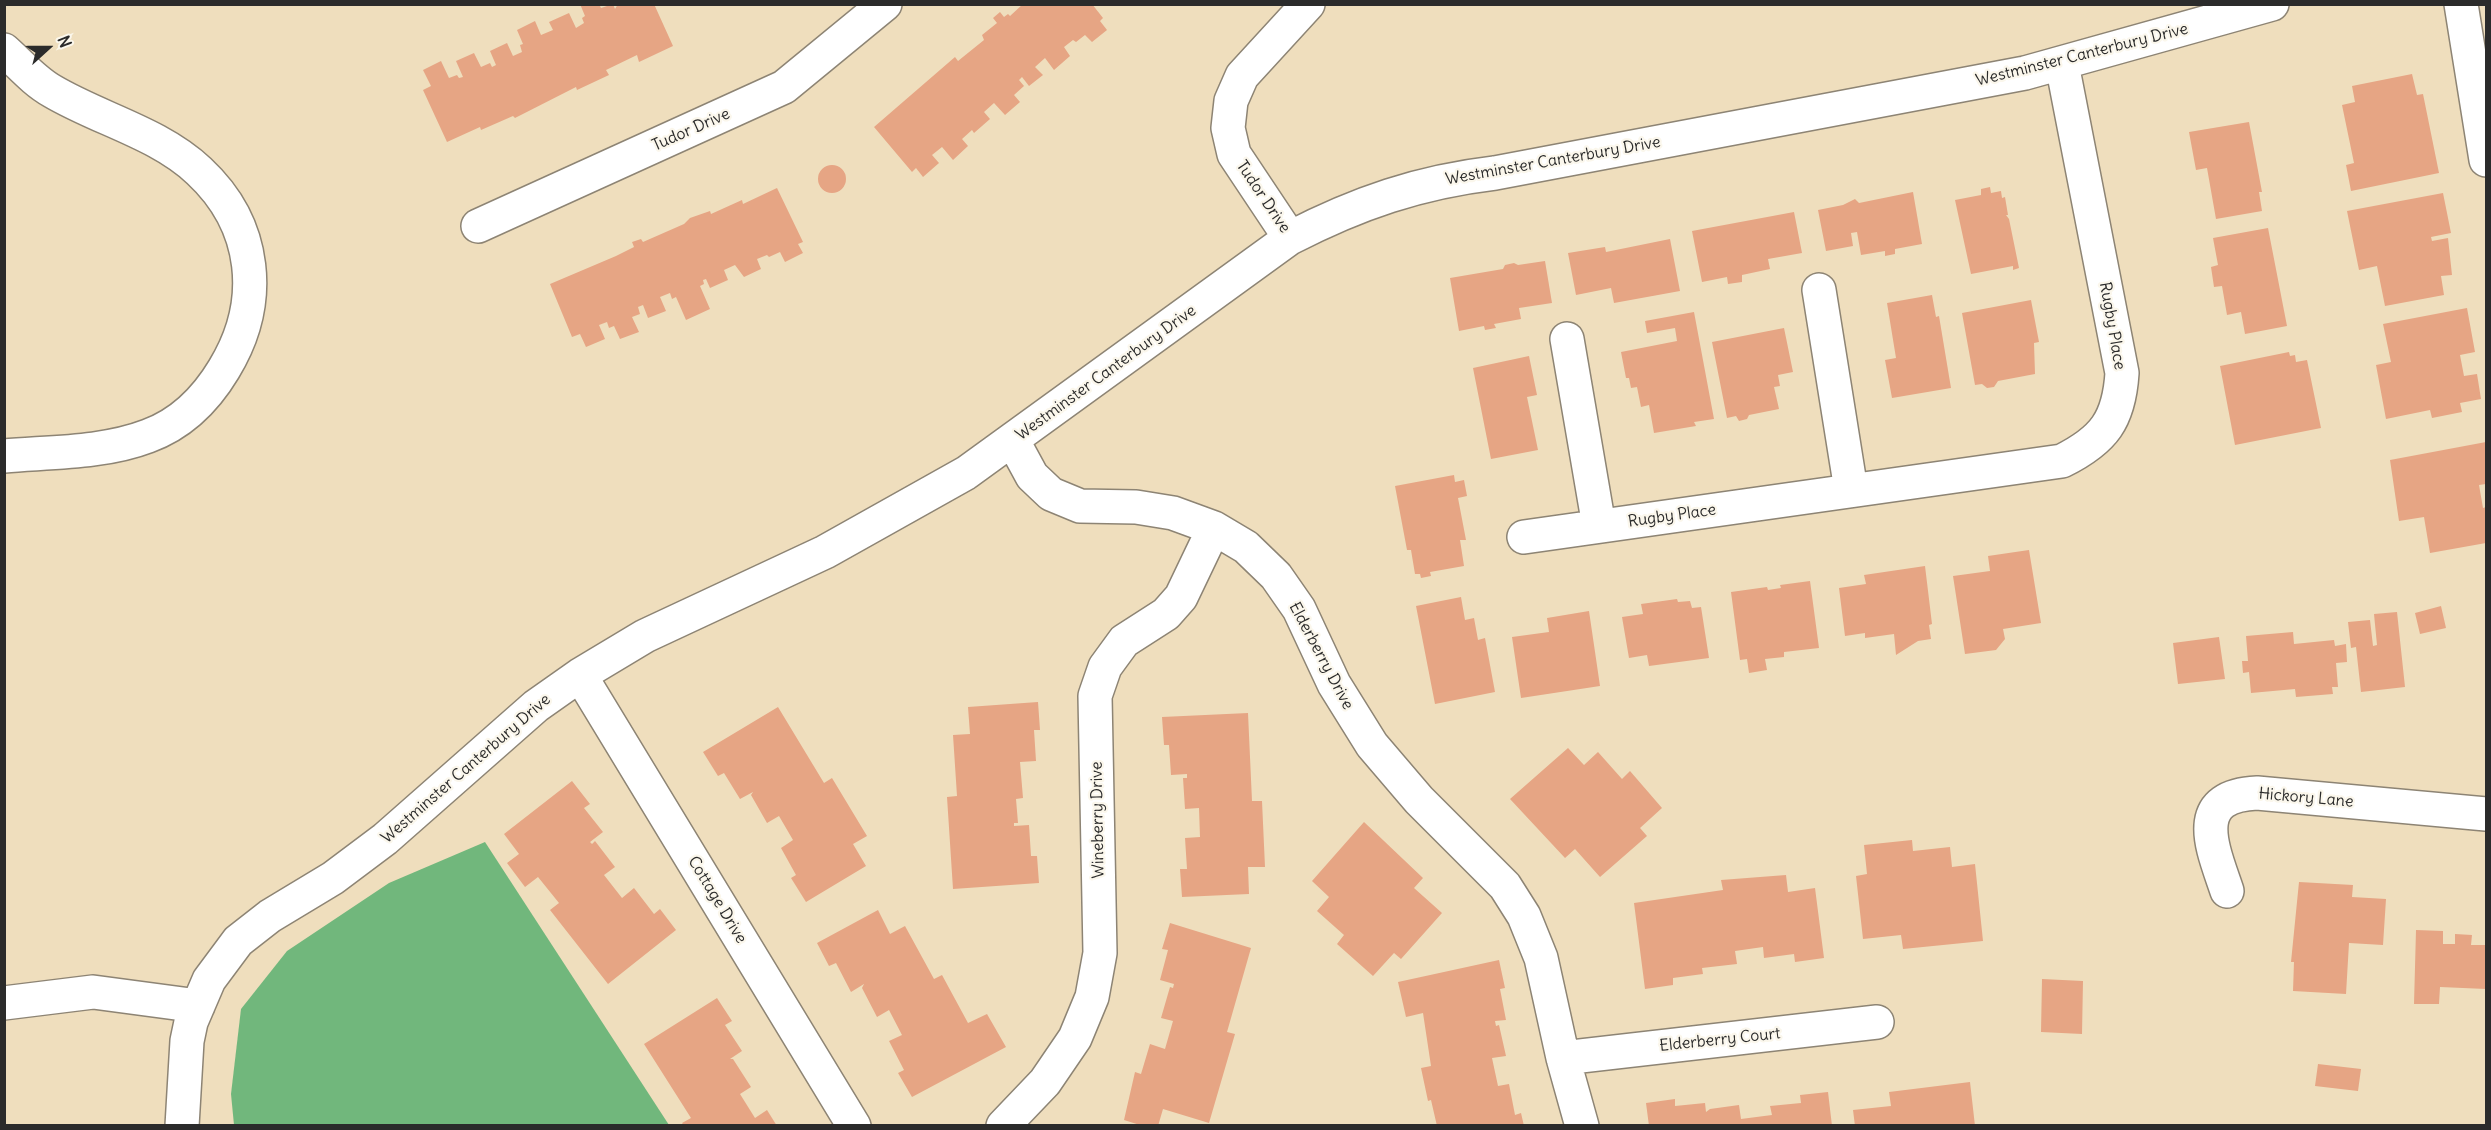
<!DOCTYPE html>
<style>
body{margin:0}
#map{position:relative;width:2491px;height:1130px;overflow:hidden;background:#efdebd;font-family:Delius,sans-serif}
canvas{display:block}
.frame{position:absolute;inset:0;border:6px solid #2b2b2b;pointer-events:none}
.north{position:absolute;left:18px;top:18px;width:60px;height:60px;-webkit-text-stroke:4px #fbf7ec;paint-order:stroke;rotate:69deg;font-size:16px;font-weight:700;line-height:24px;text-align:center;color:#2b2b2b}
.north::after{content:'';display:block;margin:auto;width:21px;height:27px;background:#2b2b2b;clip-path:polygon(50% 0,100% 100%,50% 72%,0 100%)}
</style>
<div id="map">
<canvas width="2491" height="1130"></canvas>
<div class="frame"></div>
<div class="north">N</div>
</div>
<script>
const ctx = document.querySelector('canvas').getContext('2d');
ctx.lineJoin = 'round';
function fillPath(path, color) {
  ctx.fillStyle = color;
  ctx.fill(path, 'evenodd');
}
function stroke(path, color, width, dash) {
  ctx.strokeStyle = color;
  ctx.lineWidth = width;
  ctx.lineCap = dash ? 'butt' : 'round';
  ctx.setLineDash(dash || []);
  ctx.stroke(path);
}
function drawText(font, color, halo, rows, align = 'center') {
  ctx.font = font + ' Delius,sans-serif';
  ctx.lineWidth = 4.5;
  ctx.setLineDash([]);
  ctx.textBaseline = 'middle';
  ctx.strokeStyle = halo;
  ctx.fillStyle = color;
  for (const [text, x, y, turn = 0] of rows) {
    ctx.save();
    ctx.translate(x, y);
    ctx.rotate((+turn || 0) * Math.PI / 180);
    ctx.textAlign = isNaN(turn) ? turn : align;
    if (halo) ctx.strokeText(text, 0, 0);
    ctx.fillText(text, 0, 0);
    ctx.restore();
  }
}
const forest = new Path2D(`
 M485,842L669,1125H234L231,1094L241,1009L287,951L389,883Z`);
const building = new Path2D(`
 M580,4H599L601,8L613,4L615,9L618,4H654L673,46L639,62L637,55L606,70L609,75L577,90L576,87L515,118L513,116L481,130L480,127L447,142L423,90L431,86L423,70L441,61L449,78L457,75L459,78L463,77L456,61L474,53L481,67L490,63L492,67L496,65L490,51L507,43L513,56L522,52L520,45L523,44L517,30L535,21L541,35L553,30L549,22L569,13L576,28L584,23L582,18L585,16Z
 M1023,4H1092L1103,18L1100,21L1107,30L1092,42L1085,35L1076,42L1073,40L1064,47L1070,56L1054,70L1045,58L1035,67L1043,75L1029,86L1022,77L1019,80L1024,86L1014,95L1020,102L1005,115L994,103L984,112L990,119L974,133L972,130L962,139L968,146L953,160L942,147L932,155L939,163L923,177L916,168L912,172L874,127L955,57L958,61L984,40L982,35L997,23L993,18L1000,12L1004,17L1008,14L1010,16Z
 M2412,74L2417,95L2423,94L2439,173L2351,191L2346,165L2354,163L2342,105L2355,102L2352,86Z
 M2249,122L2262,192H2259L2262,211L2216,219L2207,168L2196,170L2189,132Z
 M818 179a14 14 0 1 1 28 0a14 14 0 1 1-28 0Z
 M1990,187L1991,193L2001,191L2002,198L2005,197L2008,215H2006L2009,219L2019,268L2013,270V266L1971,274L1955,200L1981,195V189Z
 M777,188L803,242L798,244L803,253L785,262L780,252L769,257L767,255L757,259L761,269L744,277L735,265L724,270L728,280L710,288L706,279L703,280L704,284L700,286L710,309L686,320L676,297L672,299L670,293L660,297L666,311L648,318L643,305L638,307L640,314L632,317L639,332L620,339L614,326L609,328L607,322L599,325L605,339L586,347L580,334L572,337L550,284L616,256L634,247L632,242L641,239L643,242L684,224L690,218L710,211L711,214L742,200L743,204Z
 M1913,192L1922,244L1895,249V254L1885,256V251L1861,255L1857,232L1851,233L1853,246L1826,251L1818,210L1843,205L1855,199L1859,203Z
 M2443,193L2451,233L2431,237L2432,241L2448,238L2452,275L2441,276L2444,295L2385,306L2377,266L2359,270L2347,211Z
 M1794,212L1802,253L1768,259L1770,269L1742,275V282L1728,284L1727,277L1702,282L1692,231Z
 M2268,228L2287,326L2245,334L2241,312L2227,315L2222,286L2214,287L2211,267L2218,265L2213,238Z
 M1670,239L1680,291L1614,303L1611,288L1576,295L1568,253L1605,247L1606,252Z
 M1545,261L1552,303L1519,308L1521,319L1494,324L1496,328L1485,330L1484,326L1459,331L1450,278L1503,269L1505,265L1514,263L1518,265Z
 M1932,295L1936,317L1939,316L1951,388L1892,398L1885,360L1896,358L1887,303Z
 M2031,300L2039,342L2034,343L2035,374L1998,381L1994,387L1987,388L1982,384L1975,385L1962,313Z
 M2467,308L2475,352L2460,355L2464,376L2477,374L2481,399L2460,403L2462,412L2432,418L2430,410L2386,419L2376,365L2391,362L2383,324Z
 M1694,312L1714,419L1694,422L1696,426L1654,433L1649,405L1641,407L1637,387L1631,388L1629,378H1626L1621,352L1677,341L1675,328L1647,333L1645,321Z
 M1784,328L1793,372L1778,375L1780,386L1774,387L1779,409L1749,415L1747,419L1739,421L1736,416L1727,418L1712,342Z
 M2289,352L2290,356L2295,355L2296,362L2307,360L2321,428L2235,445L2220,366Z
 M1529,356L1537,395L1527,397L1538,450L1491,459L1473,368Z
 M2486,442V484L2479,485L2483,508L2486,507V543L2430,553L2424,517L2399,521L2390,460Z
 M1454,475L1455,482L1464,480L1467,496L1458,498L1466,540H1460L1464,566L1430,572L1431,576L1421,578L1420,574H1415L1411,550H1407L1395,486Z
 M2029,550L2041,623L2003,629L2005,639L1996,650L1965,654L1953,576L1990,571L1988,556Z
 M1925,566L1932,624L1929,625L1931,639L1918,641L1896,655L1894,634L1865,638V633L1845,636L1839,588L1866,584L1864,575Z
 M1810,581L1819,648L1784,652V657L1765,659L1767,670L1749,673L1747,659L1740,660L1731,592L1767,587L1768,590L1781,588L1780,585Z
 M1461,597L1465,620L1474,618L1478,640L1485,638L1495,692L1435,704L1416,606Z
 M1677,599L1678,602L1690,601L1692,608L1701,607L1709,658L1649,666L1647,655L1629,658L1622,617L1643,614L1641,604Z
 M2441,606L2446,628L2420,634L2415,613Z
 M1589,611L1600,686L1521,698L1512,637L1549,632L1547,618Z
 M2397,612L2405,687L2361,692L2356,647L2351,648L2348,622L2370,620L2373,646L2377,645L2374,614Z
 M2293,632L2294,644L2334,640L2335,646L2346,644L2347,662L2336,663L2338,687H2332L2333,694L2296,697L2295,689L2251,693L2249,672L2243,673L2242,661H2248L2246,636Z
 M2219,637L2225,679L2178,684L2173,643Z
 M1038,702L1040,730H1034L1036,761L1020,762L1023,798L1016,799L1018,823H1014V826L1029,825L1031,856H1037L1039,883L953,889L947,797L957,796L953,735L970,734L968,707Z
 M778,707L824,783L832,778L867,836L853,844L866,866L806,902L791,878L796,875L781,848L793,840L779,816L767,823L751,795L753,792L740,799L724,773L718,776L703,752Z
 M1248,713L1252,801H1262L1265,867H1248L1249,894L1182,897L1180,869H1187L1185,838L1200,837L1199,808L1185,809L1183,778H1187V774L1171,775L1169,745H1164L1162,717Z
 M1568,748L1584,765L1598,752L1622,779L1630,771L1662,808L1640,828L1647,836L1600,877L1575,849L1565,858L1510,799Z
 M572,781L590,804L584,808L603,832L590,842L592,844L595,841L615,867L604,875L622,898L634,888L654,914L660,909L676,930L608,984L550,910L559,903L538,877L525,887L507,863L519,854L504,834Z
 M1364,822L1423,878L1414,888L1442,913L1401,959L1394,953L1373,976L1337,944L1344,935L1317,911L1329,897L1312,881Z
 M1912,840L1913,851L1950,847L1952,867L1975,864L1983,941L1903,949L1901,935L1863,939L1856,876L1867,874L1864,845Z
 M1786,875L1788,892L1815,888L1824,958L1795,962L1794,954L1764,958L1763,947L1735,951L1737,964L1702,968L1703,974L1673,978V985L1645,989L1634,903L1723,890L1721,880Z
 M2299,882L2353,885L2352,897L2386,899L2383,945L2349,943L2346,994L2293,991L2294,962H2291Z
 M878,910L890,934L905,926L934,979L942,975L968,1023L987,1014L1006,1047L912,1097L898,1073L904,1070L889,1041L902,1035L889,1010L877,1017L862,988L864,984L851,992L836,963L829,966L817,943Z
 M1170,923L1251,948L1227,1032L1235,1034L1209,1123L1163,1109L1158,1126H1143L1124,1120L1135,1072L1141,1074L1150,1044L1165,1049L1173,1021L1161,1018L1170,987L1173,988L1174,984L1160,980L1168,950L1162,949Z
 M2416,930L2443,931V944H2455V934L2472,935L2471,945H2486V989L2440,987L2439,1004H2414Z
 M1499,960L1505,988L1500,989L1506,1020L1495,1021L1496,1026L1499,1025L1506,1056L1492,1058L1498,1086L1509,1084L1515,1115L1521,1113L1524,1126H1437L1431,1100L1428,1101L1421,1068L1431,1066L1423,1013L1406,1017L1398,982Z
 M2042,979L2083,981L2082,1034L2041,1032Z
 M717,998L732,1021L725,1025L742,1051L730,1059H733L751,1087L740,1094L755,1118L767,1110L777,1126H684L682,1123L691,1118L644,1044Z
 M2318,1064L2361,1069L2358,1091L2315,1086Z
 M1970,1082L1975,1126H1855L1853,1110L1891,1106L1889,1092Z
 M1828,1092L1832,1126H1649L1646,1103L1675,1099V1106L1705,1103L1706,1112L1710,1109L1739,1105L1741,1119L1772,1115L1770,1106L1801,1103L1800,1095Z`);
const minor = new Path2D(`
 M2461,4L2486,160
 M4,50C20,64 34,81 52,91C99,119 159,133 199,171C257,225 265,302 224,369C206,399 181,424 148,436C104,453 51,452 4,456
 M478,226L784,87L885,4
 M1290,238L1234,154L1228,128L1231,101L1242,76L1308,4
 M1819,290L1851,490
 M1567,339L1599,526
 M1013,441L1032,476L1051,494L1080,506L1136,507L1173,513L1214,528L1246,547L1276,576L1299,609L1334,684L1372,745L1419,800L1505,886L1524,916L1541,958L1563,1058L1582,1126
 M1524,537L2062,461C2104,440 2119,420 2122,373L2062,64
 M580,675L854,1126
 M2227,891C2213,849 2188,796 2257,793L2486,814
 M4,1003L93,992L198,1006
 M1563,1058L1877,1022
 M182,1126L187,1041L191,1022L209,980L238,941L270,916L333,878L385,839L536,706L580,675L645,636L825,552L966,473L1290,238C1358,203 1419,182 1495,173L2025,73L2272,4
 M1003,1126L1045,1082L1075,1038L1092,997L1100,953L1095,696L1105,667L1124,641L1166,614L1181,597L1214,528`);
const streetNames = [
 ["Westminster Canterbury Drive",2082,55,-14],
 ["Tudor Drive",691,130,-24],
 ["Westminster Canterbury Drive",1553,161,-10],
 ["Tudor Drive",1263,197,56],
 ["Rugby Place",2112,326,80],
 ["Westminster Canterbury Drive",1106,373,-36],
 ["Rugby Place",1672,516,-8],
 ["Elderberry Drive",1321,656,62],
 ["Westminster Canterbury Drive",466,769,-41],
 ["Hickory Lane",2306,798,5],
 ["Wineberry Drive",1098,820,-91],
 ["Cottage Drive",717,900,59],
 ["Elderberry Court",1720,1040,-6]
];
fillPath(forest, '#71b77c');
fillPath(building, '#e6a584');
stroke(minor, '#8d8474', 36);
stroke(minor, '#fff', 33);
drawText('16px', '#2b2b2b', '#fbf7ec', streetNames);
</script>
